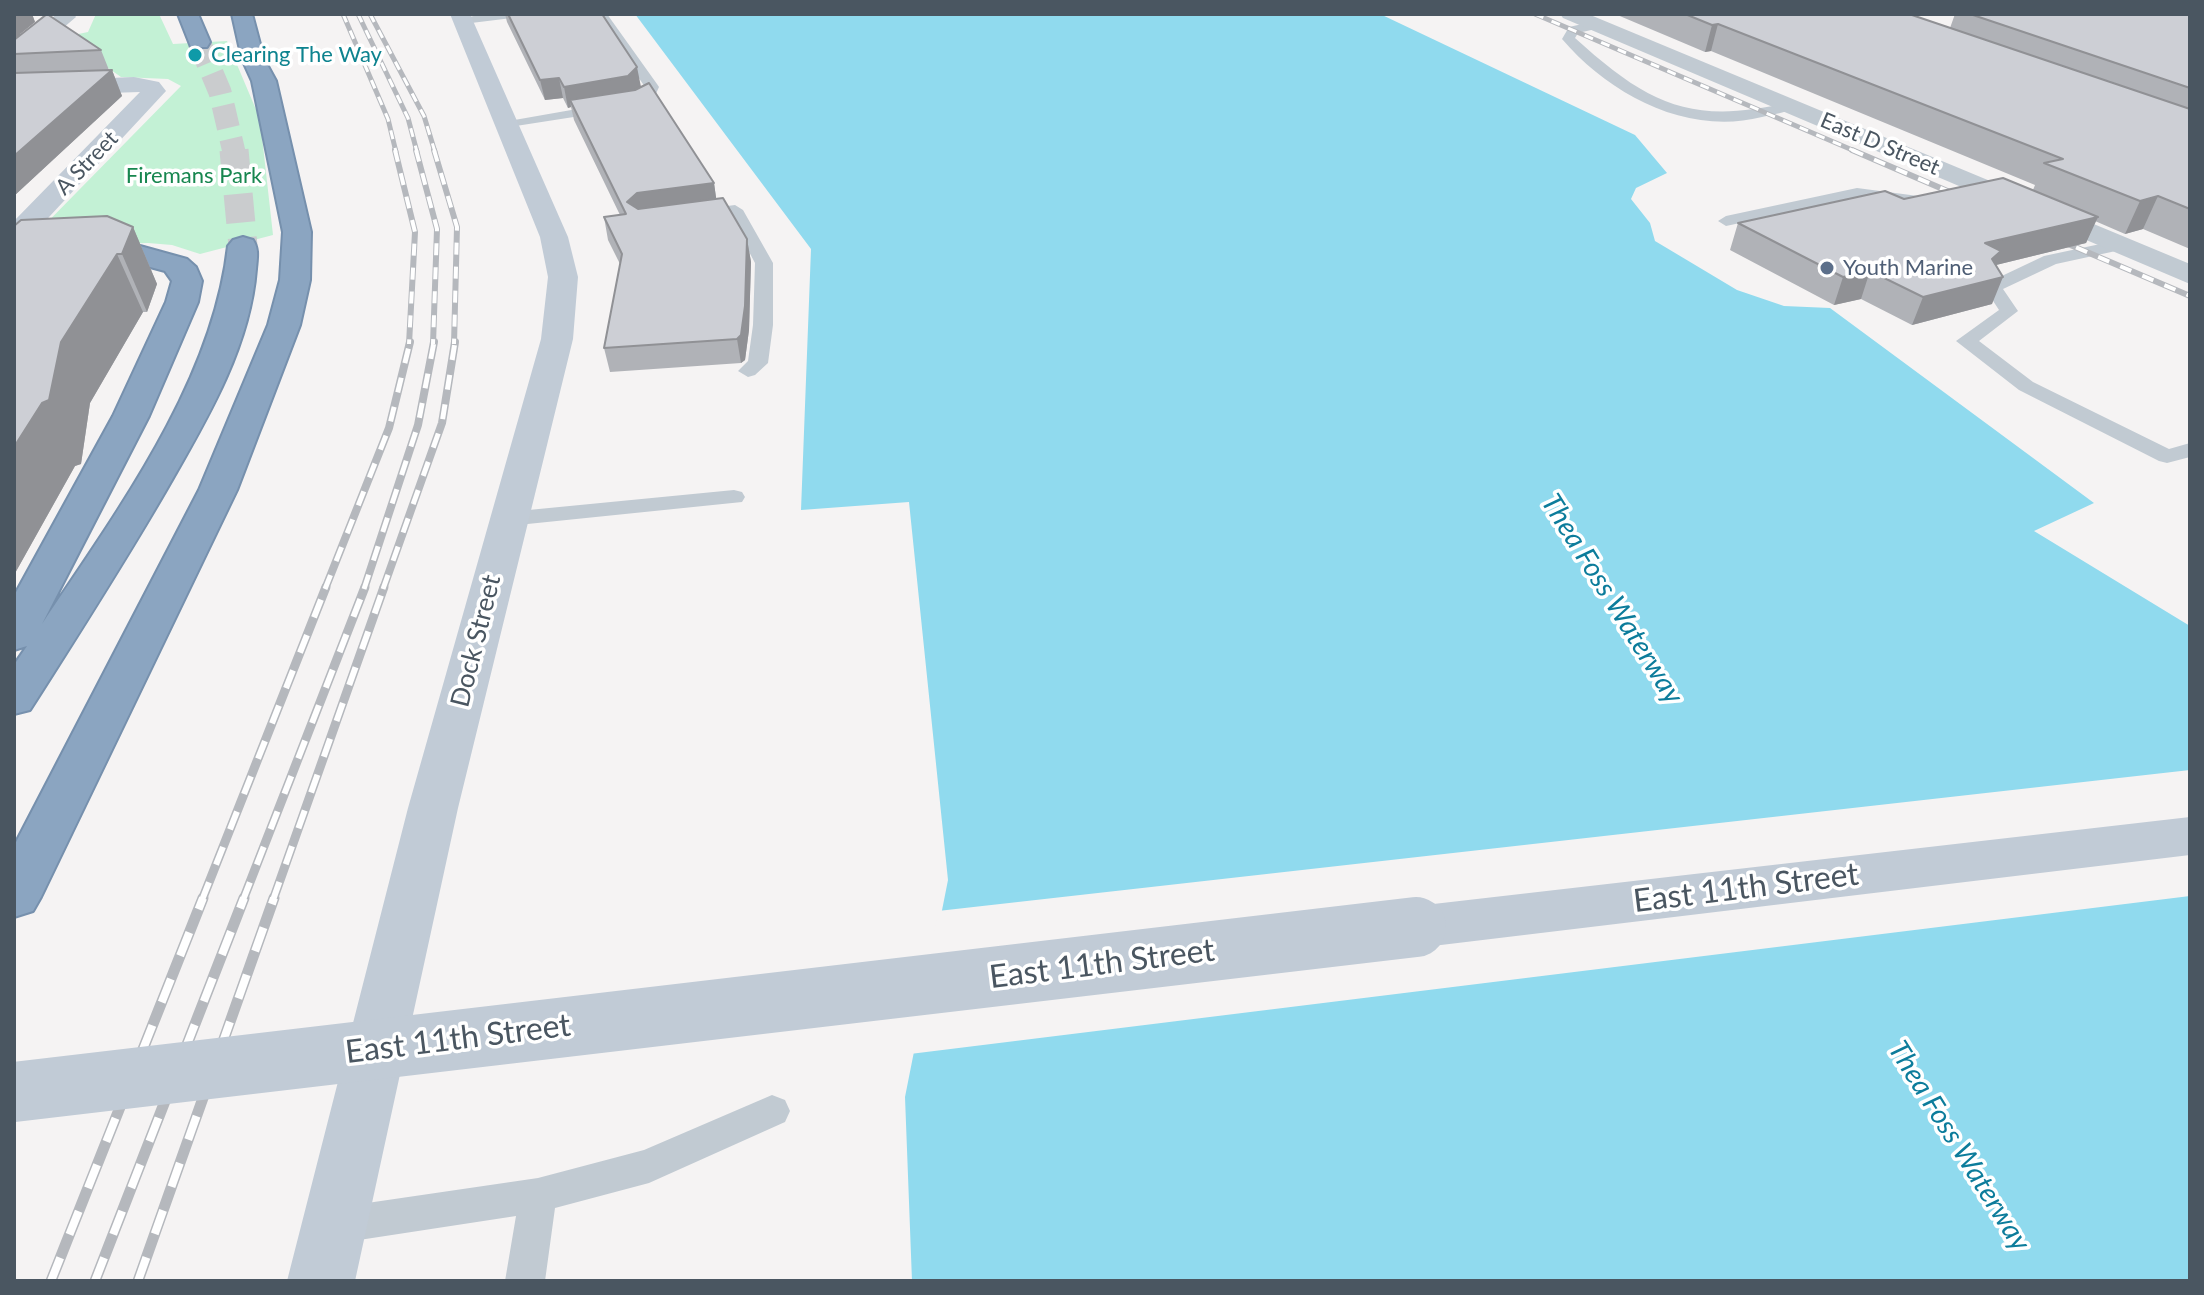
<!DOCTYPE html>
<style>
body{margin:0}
#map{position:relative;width:2204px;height:1295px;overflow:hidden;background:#f5f3f3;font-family:Lato,sans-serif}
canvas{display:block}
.frame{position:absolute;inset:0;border:16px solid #4a5661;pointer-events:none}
</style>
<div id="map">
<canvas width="2204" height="1295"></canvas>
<div class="frame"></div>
</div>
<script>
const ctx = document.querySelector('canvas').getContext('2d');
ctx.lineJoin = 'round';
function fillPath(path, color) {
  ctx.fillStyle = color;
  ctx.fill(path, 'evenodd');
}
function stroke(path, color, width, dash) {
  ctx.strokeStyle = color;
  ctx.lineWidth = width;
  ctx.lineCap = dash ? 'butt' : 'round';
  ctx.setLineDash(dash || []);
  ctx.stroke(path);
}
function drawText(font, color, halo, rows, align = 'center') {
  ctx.font = font + ' Lato,sans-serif';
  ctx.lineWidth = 7;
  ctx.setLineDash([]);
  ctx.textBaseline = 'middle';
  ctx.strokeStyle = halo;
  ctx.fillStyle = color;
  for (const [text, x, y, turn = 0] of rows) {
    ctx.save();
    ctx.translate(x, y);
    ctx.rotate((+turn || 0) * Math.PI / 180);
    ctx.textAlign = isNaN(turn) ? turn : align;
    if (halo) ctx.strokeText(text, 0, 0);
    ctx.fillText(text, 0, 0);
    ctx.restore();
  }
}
const green = new Path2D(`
 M96,14H159L173,44L227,41L260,119L273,235L200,254L172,245L148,243L24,246L181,86L168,79L121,77L64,37L88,32Z`);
const water = new Path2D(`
 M635,14H1380L1635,135L1667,173L1636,188L1631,199L1650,223L1655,241L1737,290L1784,306L1830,308L2094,503L2034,531L2190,626V1281H912L905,1097L948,880L909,502L801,510L811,249Z`);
const pier = new Path2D(`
 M2190,770V896L910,1054L938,911Z`);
const highwayTunnelFar1 = new Path2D(`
 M199,42L220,92L234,152`);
const highwayTunnel = new Path2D(`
 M234,150L243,246`);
const lane = new Path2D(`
 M482,14H518L512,18L463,24L457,20Z
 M595,14H607L657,84L659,87L654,98L638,107L503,128V122L634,99L645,87Z
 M1596,21L1602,25L1600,28L1578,33L1575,38C1648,104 1691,126 1790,102L1797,106C1788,113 1773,114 1762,117C1687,136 1610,95 1562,39L1569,27Z
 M1857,188L1941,199L1949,204L1941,209L1857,198L1726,226L1718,221L1726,216Z
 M735,205L743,210L773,263V325L768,363L755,375L748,377L738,371L748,361L753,325L755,263L730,216L697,220L689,215L697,210Z
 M2119,240L2125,241L2128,245L2125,249L2056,264L2003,289L2018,311L1979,341L2033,382L2169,449L2190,443V457L2167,463L2159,461L2019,390L1956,341L1999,310L1984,287L1987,283L2044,256Z
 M734,490L742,492L745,497L742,502L508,526L500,524L496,519L500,514L508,512Z
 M772,1095L785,1100L790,1111L785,1122L649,1183L555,1208L545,1281H505L516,1216L333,1244L319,1239L314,1226L319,1213L333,1208L538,1178L644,1150Z`);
const street = new Path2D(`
 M57,14H74L76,17L22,63L14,65V47Z
 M1560,14H1588L2190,264V284L1563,18Z`);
const secondary = new Path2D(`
 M450,14H470L568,237L578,277L573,339L458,808L355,1281H287L408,808L541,339L548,277L540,237Z
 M134,77L159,82L166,91L24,244L14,247V221L140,92L14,96V82Z
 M2190,817V855L1416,948L1397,942L1389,927L1397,912L1416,906Z`);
const highway = new Path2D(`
 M178,14H198L210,42L207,47H191Z
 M232,14H252L264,59L276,81L311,232L310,280L300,325L237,490L41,897L33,911L14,917V846L199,490L268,325L280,280L283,232L252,81L242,59Z
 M243,237L253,240C259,249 257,258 256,269C250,349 204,424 165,492C122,566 76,638 30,710L14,714V665L27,646L14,650V596L113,416L166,302L172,281L165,271L139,264L14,266V248L140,246L187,259L196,267L202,281L198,302L149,416L42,624C117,512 213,382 228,246L233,240Z`);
const railFar4 = new Path2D(`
 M343,14L388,119L396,152
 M358,14L408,118L417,152
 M370,14L424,116L435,152
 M1535,14L1857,152`);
const railFar3 = new Path2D(`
 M395,150L415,232L409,344
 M416,150L437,229L433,344
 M434,150L457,227L454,344
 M1852,150L1966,199
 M2054,238L2190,296`);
const railFar2 = new Path2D(`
 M325,589L389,428L410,342
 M364,589L418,425L434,342
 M383,589L442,423L455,342`);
const railFar1 = new Path2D(`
 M202,900L326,587
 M243,900L365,587
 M273,900L384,587`);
const rail = new Path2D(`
 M51,1281L203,898
 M95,1281L244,898
 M138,1281L274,898`);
const secondaryBridge = new Path2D(`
 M14,1092L1416,927`);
const wall = new Path2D(`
 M14,14H32L35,22L20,34V35L101,50L109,70H112L122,96L14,196Z
 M505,14H602L641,87L714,183L716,198L747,239L751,262L749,330L745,360L741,363L610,372L604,348L620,264L608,240L604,217L620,215L574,120L571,107L568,108L563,98L545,100L507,22Z
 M1615,14H1909L1950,28L1955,14H2190V249L2143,229L2125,234L2095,221L2086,243L1996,265L1992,304L1912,325L1861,299L1834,305L1730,250L1738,223L1904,199L2033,190L2035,185L1711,51L1705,52Z
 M14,226L133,227L157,284L147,312H143L90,403L81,464L75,466L14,575Z`);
const shadedWall = new Path2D(`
 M14,14H32L35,22L20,34L21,38L14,44Z
 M1718,24L1711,51L1705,52L1712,25Z
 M637,67L641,87L632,96L570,100L571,107L568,108L564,87Z
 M112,70L122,96L14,196V156Z
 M559,78L563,98L545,100L540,80Z
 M714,183L717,204L642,215L627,202L637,193Z
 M2158,196L2143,229L2125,234L2140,201Z
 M2098,217L2086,243L1996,265L2003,277L1992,304L1912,325L1923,297L1985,243Z
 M133,227L157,284L147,312L122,254Z
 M747,239L751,262L749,330L745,360L741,363L737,339Z
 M117,254L143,312L90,403L81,464L75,466L14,575V447L61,342Z
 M1870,271L1861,299L1834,305L1843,277Z`);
const building = new Path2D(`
 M47,14L101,50L14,54V40Z
 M508,14H602L637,67L628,76L564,87L559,78L540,80Z
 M1685,14H1909L2190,109V209L2158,196L2140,201L2044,163L2063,159L1718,24L1712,25Z
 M1970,14H2190V88Z
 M112,70L14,156V73Z
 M649,83L714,183L637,193L627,202L638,209L723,198L747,239L745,306L741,335L737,339L604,348L622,254L604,217L626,214L570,100L635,90Z
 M2003,178L2098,217L1985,243L2001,251L1992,259L2003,277L1923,297L1870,271L1843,277L1738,223L1885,191L1904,199Z
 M107,216L133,227L122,254H117L61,342L49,400L42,403L14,447V226L21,220Z`);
const markers = [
 [195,55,8,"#0f9aa8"],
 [1827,268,8,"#5c6f8a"]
];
const farCulturenames = [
 ["Clearing The Way",211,55]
];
const farStreetnames = [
 ["East D Street",1880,144,23],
 ["A Street",87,163,-46]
];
const farParknames = [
 ["Firemans Park",194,176]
];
const farServicenames = [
 ["Youth Marine",1843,268]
];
const streetNames = [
 ["Dock Street",476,641,-76]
];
const waterNames = [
 ["Thea Foss Waterway",1612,599,58],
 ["Thea Foss Waterway",1959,1146,58]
];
const nearStreetnames = [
 ["East 11th Street",1746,888,-7],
 ["East 11th Street",1102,964,-7],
 ["East 11th Street",458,1039,-7]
];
fillPath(green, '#c3f1d5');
fillPath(water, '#90daee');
fillPath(pier, '#f5f3f3');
stroke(highwayTunnelFar1, '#caccce', 23, [23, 11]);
stroke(highwayTunnel, '#caccce', 29, [29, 15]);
stroke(highway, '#7690ad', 4);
fillPath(lane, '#c1cad2');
fillPath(street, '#c1cad2');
fillPath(secondary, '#c1cbd6');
fillPath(highway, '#8ba5c1');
stroke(railFar4, '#b5b8bd', 5);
stroke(railFar3, '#b5b8bd', 6);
stroke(railFar2, '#b5b8bd', 8);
stroke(railFar1, '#b5b8bd', 9);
stroke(rail, '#b5b8bd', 11);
stroke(railFar4, '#fff', 3, [9]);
stroke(railFar3, '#fff', 4, [12]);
stroke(railFar2, '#fff', 5, [15]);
stroke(railFar1, '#fff', 6, [19]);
stroke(rail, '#fff', 8, [25]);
stroke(secondaryBridge, '#c1cbd6', 60);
fillPath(wall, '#b0b2b7');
fillPath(shadedWall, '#909195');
fillPath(building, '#cdcfd5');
stroke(building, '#909195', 2);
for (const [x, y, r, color] of markers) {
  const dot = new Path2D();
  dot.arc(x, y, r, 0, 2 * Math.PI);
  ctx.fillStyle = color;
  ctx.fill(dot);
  stroke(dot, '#fff', 3);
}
drawText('22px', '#0d838f', '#fff', farCulturenames, 'left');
drawText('22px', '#4a5661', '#fff', farStreetnames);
drawText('22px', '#17864f', '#fff', farParknames);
drawText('22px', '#4e5e75', '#fff', farServicenames, 'left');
drawText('26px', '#4a5661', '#fff', streetNames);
drawText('italic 28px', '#0c7c9b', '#fff', waterNames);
drawText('32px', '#4a5661', '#fff', nearStreetnames);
</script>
